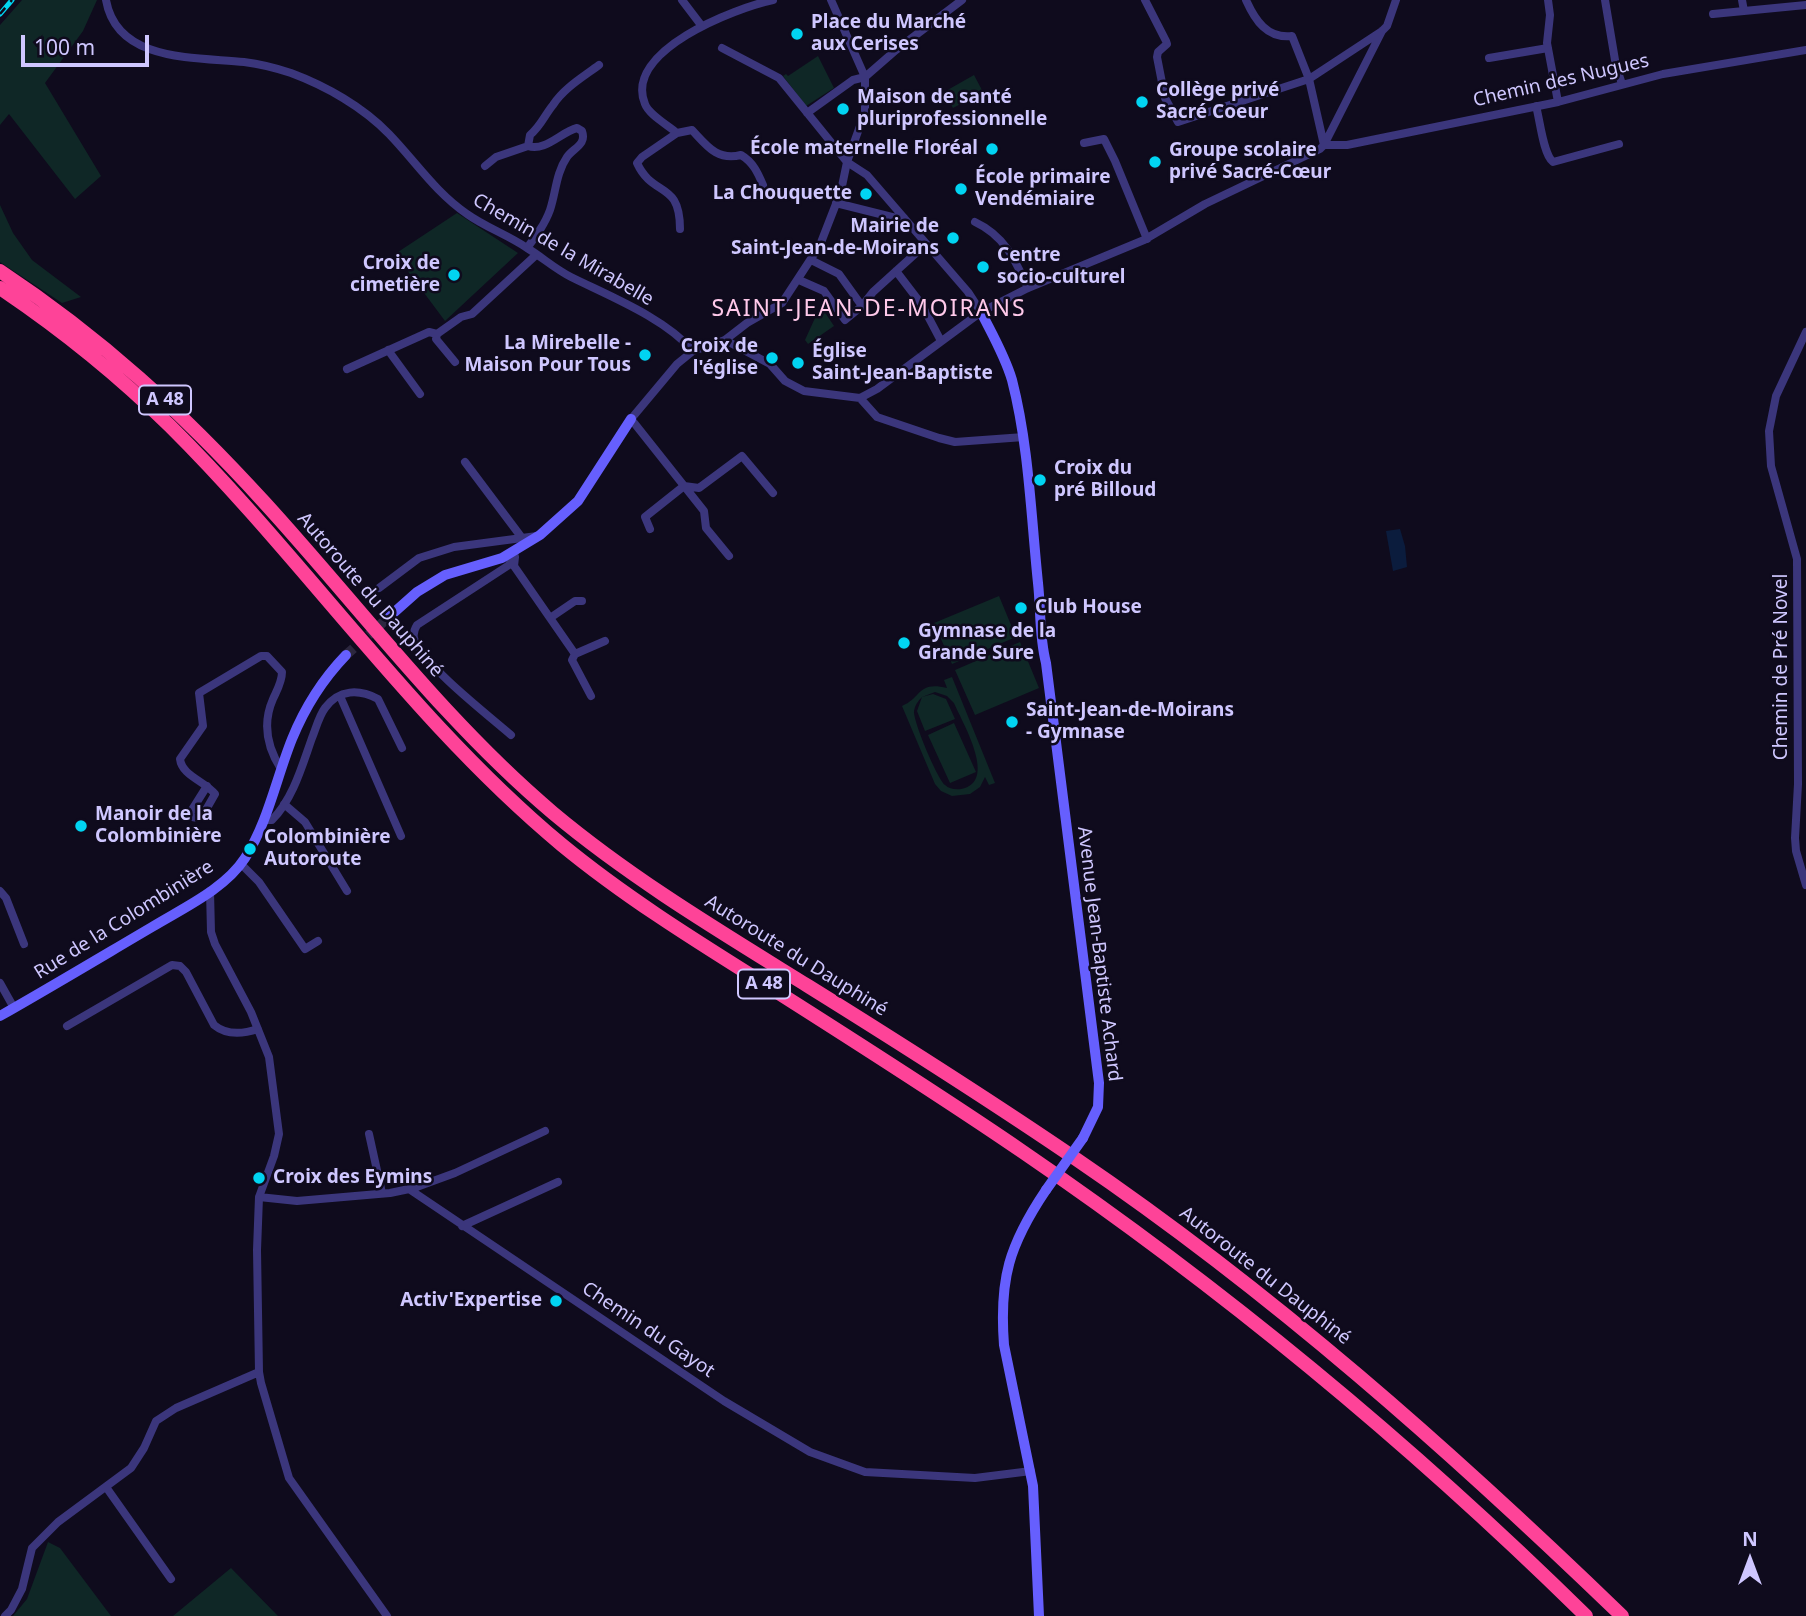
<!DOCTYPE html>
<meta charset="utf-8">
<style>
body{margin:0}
#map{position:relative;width:1806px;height:1616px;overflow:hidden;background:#0f0b1d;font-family:"Noto Sans",sans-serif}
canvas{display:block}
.north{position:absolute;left:1715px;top:1525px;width:70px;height:70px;-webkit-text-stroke:5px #0f0b1d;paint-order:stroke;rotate:0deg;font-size:19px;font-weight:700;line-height:28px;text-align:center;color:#cfc7ff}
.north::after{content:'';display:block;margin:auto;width:24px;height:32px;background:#cfc7ff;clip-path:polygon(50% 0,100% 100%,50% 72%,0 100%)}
.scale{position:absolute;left:21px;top:35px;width:128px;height:32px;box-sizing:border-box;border:4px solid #cfc7ff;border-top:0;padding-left:9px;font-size:21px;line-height:24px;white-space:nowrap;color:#cfc7ff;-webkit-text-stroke:5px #0f0b1d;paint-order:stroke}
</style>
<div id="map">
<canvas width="1806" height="1616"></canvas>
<div class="north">N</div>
<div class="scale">100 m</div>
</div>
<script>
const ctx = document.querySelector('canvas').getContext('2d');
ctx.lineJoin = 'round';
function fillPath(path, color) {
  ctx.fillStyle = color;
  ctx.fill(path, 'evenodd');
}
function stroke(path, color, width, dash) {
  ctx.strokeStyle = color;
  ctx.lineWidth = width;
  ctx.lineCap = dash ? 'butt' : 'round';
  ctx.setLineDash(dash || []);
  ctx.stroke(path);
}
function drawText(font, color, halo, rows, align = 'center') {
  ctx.font = font + ' "Noto Sans",sans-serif';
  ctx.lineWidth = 5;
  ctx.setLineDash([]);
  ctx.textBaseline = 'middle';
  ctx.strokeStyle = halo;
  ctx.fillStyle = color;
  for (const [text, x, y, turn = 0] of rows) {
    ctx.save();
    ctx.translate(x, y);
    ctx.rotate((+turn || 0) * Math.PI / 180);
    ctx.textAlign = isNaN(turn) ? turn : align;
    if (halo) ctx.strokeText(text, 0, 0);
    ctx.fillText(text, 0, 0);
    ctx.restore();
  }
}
const green = new Path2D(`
 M22,0H97L83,31L45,83L101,176L75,199L9,114L0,125V25Z
 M818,56L834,88L806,106L783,76L786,74L788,76Z
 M974,75L983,92L953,108L944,92Z
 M0,205L13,233L32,260L81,297L62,303L0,262Z
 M457,213L518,253L445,321L395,254Z
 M824,311L834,326L808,344L805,340L815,318Z
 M999,596L1016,637L952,664L934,623Z
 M1020,642L1039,688L975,715L955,670Z
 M952,677L995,783L989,785L985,777L980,787L970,794L952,796L941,791L935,784L902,706C922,698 917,681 947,688L944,680ZM935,692L947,696L954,703C962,722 996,778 965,788C959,790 950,790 945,785C937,778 913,721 914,711C915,705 918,701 922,697L917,711L925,731L955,719L946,699L933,694L922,697Z
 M954,723L976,772L950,783L928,735Z
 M48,1542L60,1548L111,1616H13L27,1599Z
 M231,1568L278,1616H173Z`);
const water = new Path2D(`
 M1400,529L1405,546L1407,567L1393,571L1386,531Z`);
const secondaryTunnel = new Path2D(`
 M346,655L390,616`);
const street = new Path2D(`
 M106,0C117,63 197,57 244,62C260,64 276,68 291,73C326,86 363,107 389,134C416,162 435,192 467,214C485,227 508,235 527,248C542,257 555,269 571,277C609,296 665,318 693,351
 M682,0L701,25
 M1145,0L1166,41L1167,44L1158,52L1157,57L1165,98L1178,122L1309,79L1292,36C1267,39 1255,20 1246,0
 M1548,0L1550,15L1547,43L1558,102
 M1605,0L1616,66L1622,84
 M1742,0L1744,11
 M1713,14L1806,5
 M722,48L779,78L847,162L867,175L968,292L981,312
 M1489,58L1548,48
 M1536,106C1540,120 1543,154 1553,162L1619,144
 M807,113L853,80L865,77L896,50L962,0
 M677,133L692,130C707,146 717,161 741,155C753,162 758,173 763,185
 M1084,143L1104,139L1115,161L1147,239
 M1324,145H1347L1558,102L1663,74L1806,50
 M1324,145L1309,79L1382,31L1387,26L1396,0
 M485,166L496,157L528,146
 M836,203L896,218H904
 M975,222C1005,236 1015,260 1028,288
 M680,229C680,180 653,198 637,163L642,157L677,133C668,125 649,115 645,104C623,51 735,8 773,0
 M527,248C536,236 545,224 550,210C556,192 556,173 567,157C573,148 587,145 582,131L577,128C561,132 545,152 528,146L530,135C541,126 544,116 553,105C564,88 583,77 599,65
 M811,260L839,274L862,306
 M896,271L922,305L941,341
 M799,280L824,291L845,320L862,306L873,292L926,244
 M1806,332L1776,396L1769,431L1771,466L1797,559L1798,784L1795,838L1796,851L1806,885
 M437,334L436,339L455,362
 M725,340L770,364L785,381L804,391L860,398
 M388,350L420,394
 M347,369L429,332L437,334L461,317L472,314L536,255
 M860,398L877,389L981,312L1028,288L1144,240L1205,204L1320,149L1324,145L1382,31
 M860,398L877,417L939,438L955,442L1024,437
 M465,462L522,538
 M650,529L645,517L684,486L699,488L742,456L773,493
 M729,556L706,528L704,511L631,419L677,364L693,351L725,340L747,323L782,303L820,245L841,191L847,162L865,112V77L831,0
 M515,557L514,566L575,654L605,641
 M379,588L419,558L454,547L537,536
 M550,618L575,601H582
 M575,654L572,660L591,696
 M340,696L401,836
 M511,735C488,715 426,667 415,641C412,635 414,630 417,625L509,565L516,550
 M207,786L190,813L192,817L198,818L203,815L215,794C205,781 182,776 180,759L203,726L199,693L261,656H267L282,672C282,682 277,690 273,699C262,724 267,747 281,769
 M284,804L305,822L347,891
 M265,820H272C293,799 302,766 312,738C316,728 319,716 325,708C339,689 359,689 378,699L402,748
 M241,864L259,882L305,949L318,941
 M0,891L6,898L24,944
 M210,891L211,932L215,944L251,1012L269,1057L279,1134L274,1156L259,1197L257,1250L259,1372L261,1383L289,1478L387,1616
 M0,983L14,1008
 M67,1026L172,965L180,966L186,972L214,1025C226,1035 243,1034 258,1029
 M369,1134L382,1193
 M409,1189L724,1401L810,1452L865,1472L975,1478L1031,1471
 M259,1197L297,1201L390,1193L414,1188L455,1173L545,1131
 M462,1226L558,1182
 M106,1487L171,1579
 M5,1616L11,1610L22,1589L32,1548L58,1522L131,1468L144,1448L156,1421L176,1408L259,1372`);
const secondary = new Path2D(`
 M981,312C992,334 1005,356 1012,380C1029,446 1031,516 1038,583C1041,610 1039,636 1046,663L1099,1083L1098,1107L1083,1138
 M390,616L417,592L445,575L502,558L540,535L578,501L631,419
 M0,1016C51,987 101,957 152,927C183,908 225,889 245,858C268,822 276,779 292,739C305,707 322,680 346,655
 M1039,1616L1033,1486L1004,1345C999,1279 1009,1245 1046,1190`);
const highway = new Path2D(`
 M0,271C101,338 182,412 264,502C359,606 444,721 553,813C632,879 721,932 808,986C898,1042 988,1099 1076,1159C1273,1293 1451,1451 1622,1616
 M0,288C61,329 118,375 170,426C306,561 414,722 562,845C624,896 693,939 760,981C848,1037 937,1093 1023,1152C1225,1290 1412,1445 1586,1616`);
const rail = new Path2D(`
 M0,14L12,0`);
const secondaryBridge = new Path2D(`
 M1046,1190L1083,1138`);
const markers = [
 [797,34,7,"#01d4f2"],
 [1142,102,7,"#01d4f2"],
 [843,109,7,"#01d4f2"],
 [992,149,7,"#01d4f2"],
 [1155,162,7,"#01d4f2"],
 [961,189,7,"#01d4f2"],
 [866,194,7,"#01d4f2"],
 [953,238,7,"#01d4f2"],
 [983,267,7,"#01d4f2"],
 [454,275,7,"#01d4f2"],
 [645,355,7,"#01d4f2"],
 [772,358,7,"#01d4f2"],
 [798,363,7,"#01d4f2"],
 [1040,480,7,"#01d4f2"],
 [1021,608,7,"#01d4f2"],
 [904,643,7,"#01d4f2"],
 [1012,722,7,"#01d4f2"],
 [81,826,7,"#01d4f2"],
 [250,849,7,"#01d4f2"],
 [259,1178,7,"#01d4f2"],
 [556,1301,7,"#01d4f2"]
];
const shields = [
 [165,400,52],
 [764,984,52]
];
const shieldNames = [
 ["A 48",165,400],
 ["A 48",764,984]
];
const poiNames = [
 ["Place du Marché",811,23],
 ["aux Cerises",811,45],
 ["Collège privé",1156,91],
 ["Sacré Coeur",1156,113],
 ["Maison de santé",857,98],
 ["pluriprofessionnelle",857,120],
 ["École maternelle Floréal",978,149,"right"],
 ["Groupe scolaire",1169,151],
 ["privé Sacré-Cœur",1169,173],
 ["École primaire",975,178],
 ["Vendémiaire",975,200],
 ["La Chouquette",852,194,"right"],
 ["Mairie de",939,227,"right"],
 ["Saint-Jean-de-Moirans",939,249,"right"],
 ["Centre",997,256],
 ["socio-culturel",997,278],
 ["Croix de",440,264,"right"],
 ["cimetière",440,286,"right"],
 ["La Mirebelle -",631,344,"right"],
 ["Maison Pour Tous",631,366,"right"],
 ["Croix de",758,347,"right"],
 ["l'église",758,369,"right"],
 ["Église",812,352],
 ["Saint-Jean-Baptiste",812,374],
 ["Croix du",1054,469],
 ["pré Billoud",1054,491],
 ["Club House",1035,608],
 ["Gymnase de la",918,632],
 ["Grande Sure",918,654],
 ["Saint-Jean-de-Moirans",1026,711],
 ["- Gymnase",1026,733],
 ["Manoir de la",95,815],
 ["Colombinière",95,837],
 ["Colombinière",264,838],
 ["Autoroute",264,860],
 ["Croix des Eymins",273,1178],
 ["Activ'Expertise",542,1301,"right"]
];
const streetNames = [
 ["Chemin des Nugues",1561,81,-13],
 ["Chemin de la Mirabelle",563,250,30],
 ["Autoroute du Dauphiné",370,595,49],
 ["Chemin de Pré Novel",1782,667,-90],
 ["Rue de la Colombinière",124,920,-32],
 ["Avenue Jean-Baptiste Achard",1099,954,83],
 ["Autoroute du Dauphiné",796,956,32],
 ["Autoroute du Dauphiné",1265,1276,38],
 ["Chemin du Gayot",648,1330,34]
];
const quarterNames = [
 ["SAINT-JEAN-DE-MOIRANS",869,309]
];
fillPath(green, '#0f2726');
fillPath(water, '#0b1c3d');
stroke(secondaryTunnel, '#2c273f', 10, [10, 5]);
stroke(street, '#3b367c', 8);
stroke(secondary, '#665ffe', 10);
stroke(highway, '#fe4398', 14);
stroke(rail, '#01d4f2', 5);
stroke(rail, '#0f0b1d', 2.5, [8]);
stroke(secondaryBridge, '#665ffe', 10);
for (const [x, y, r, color] of markers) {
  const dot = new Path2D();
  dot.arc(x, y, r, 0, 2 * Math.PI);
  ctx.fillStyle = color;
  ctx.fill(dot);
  stroke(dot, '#0f0b1d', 2.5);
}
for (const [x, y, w] of shields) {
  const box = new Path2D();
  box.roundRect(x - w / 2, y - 14.5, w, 29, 5);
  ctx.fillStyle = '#0f0b1d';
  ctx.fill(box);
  stroke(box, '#cfc7ff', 2);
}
drawText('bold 18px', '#cfc7ff', null, shieldNames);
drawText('bold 19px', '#cfc7ff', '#0f0b1d', poiNames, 'left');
drawText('19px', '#cfc7ff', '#0f0b1d', streetNames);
ctx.letterSpacing = '2px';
drawText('23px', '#ffc9ea', '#0f0b1d', quarterNames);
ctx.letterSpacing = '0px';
</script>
